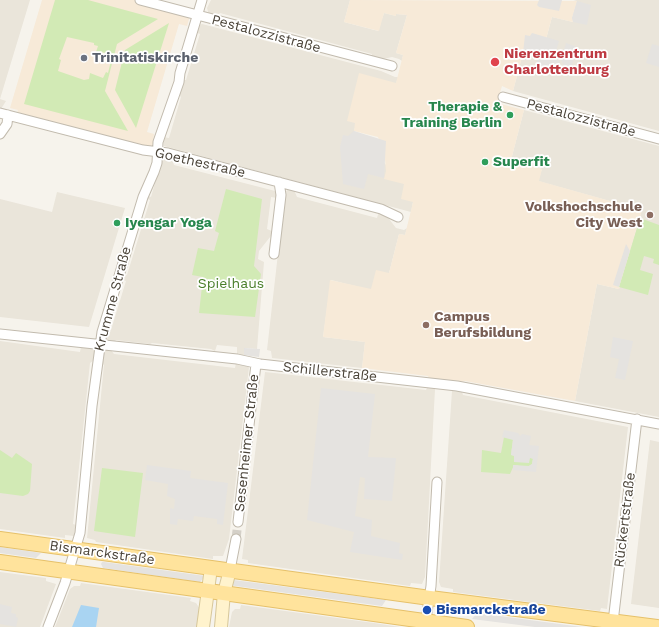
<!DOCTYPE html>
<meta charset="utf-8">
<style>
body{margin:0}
canvas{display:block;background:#f6f3ec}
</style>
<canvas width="659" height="627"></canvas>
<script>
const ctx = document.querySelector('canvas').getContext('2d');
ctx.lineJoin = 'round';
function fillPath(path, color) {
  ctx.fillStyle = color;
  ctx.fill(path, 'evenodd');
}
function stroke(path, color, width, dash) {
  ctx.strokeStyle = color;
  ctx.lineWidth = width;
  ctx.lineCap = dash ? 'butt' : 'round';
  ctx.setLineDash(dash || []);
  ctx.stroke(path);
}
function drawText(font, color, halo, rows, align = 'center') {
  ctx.font = font + ' "Work Sans",sans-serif';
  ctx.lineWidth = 3.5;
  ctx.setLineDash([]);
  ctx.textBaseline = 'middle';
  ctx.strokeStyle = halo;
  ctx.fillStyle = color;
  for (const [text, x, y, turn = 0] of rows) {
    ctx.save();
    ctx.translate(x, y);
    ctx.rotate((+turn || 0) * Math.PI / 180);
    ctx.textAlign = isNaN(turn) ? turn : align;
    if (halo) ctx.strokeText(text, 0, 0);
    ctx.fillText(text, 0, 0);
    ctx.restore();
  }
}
const residential = new Path2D(`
 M0,0H30L0,99L6,101L1,109H0Z
 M211,0H350L344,22L378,31L384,13L396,16V14L407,15L396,53L403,55L402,61L399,59L392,57L374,61L371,59L372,54L220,13L218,15L219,17L209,15L207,8Z
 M573,0H659V131L513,91L523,53L541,58L552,17L573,22L572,18L577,1Z
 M202,24L381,71L395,77H398L396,83L356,123L354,131L404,184L413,202L411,212L164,146L163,137L169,138L181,97L179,95L183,80H186L200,34L195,32L197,26Z
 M524,110L659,146V417L575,401L597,284L619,289L642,210L538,181L542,169L511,160Z
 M167,157H171L174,165L279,192L277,198L271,197L267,229L274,232L259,251L258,259L264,262L257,349L245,348L244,356L237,355V347L217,345L215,351L211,349L152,343L150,344L116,340L112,344L104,340L105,329L111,330L126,281L121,279V277L127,275L150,200L147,199L148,196L151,197L161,162Z
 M290,188L294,190L297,197L377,218L379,211L386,215L396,228L404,230L407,228L405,235L399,234L389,273L371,290L331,280L323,337L365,342L362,368L272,358L271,351L267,350L285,192Z
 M57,192L125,208L89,327L0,317V199L52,212Z
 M0,341L80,352L81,347L90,346L94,349V360L90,363L73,524L76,525L74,536L65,535V538L0,529Z
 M105,350H111L114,354L235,368L236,363L249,367L229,539L223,556H213V559L96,542L95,540L87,538L104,365L100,361L103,351Z
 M265,372L426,390L427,388L435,389L425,577L422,584L411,583L410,586L248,563V560L242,559Z
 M452,391L462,392L463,395L628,427L607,609L601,608L600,611L453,592V589L441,587L439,582Z
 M650,440L659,442V608L631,604Z
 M0,572L46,578V581L56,584L40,627H0Z
 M81,583L191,598L190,601L196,603L200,609L197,627H55L70,589L74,586H80Z
 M241,605L374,623L400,627H229L232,612L235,609H240Z`);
const commercial = new Path2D(`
 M42,0H158L192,9L187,26L179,24L147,132L154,134L152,150L15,119L18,110L10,108Z
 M350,0L577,1L572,18L573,22L552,17L541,58L523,53L513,91L502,86L497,103L524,110L511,160L542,169L539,181L642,210L619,289L597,284L575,401L465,381L461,382L429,378L428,376L362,368L365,342L323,337L330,280L371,289L376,270L389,273L399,234L405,235L413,202L401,199L404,184L384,179L386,171L385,159L378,137L354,131L355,123L347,121L359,73L396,83L403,55L396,53L407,15L396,14V16L384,13L379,31L344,22Z`);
const green = new Path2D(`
 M55,0H88L158,19L117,44L105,91L128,131L24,104ZM67,37L94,43V45L98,46L96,52L110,53L109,60L111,61L108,73L106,72L103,78L90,73L89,79L84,80L58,71L61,60L59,59Z
 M169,23L136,128L115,90L125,50Z
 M226,189L262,199L254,266L261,274L255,317L199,313L203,277L192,275L198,248L214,251L219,233L215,231Z
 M640,218L659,225V265L653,263L654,259L644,256L640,270L653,274L648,295L619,287Z
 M504,437L513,439L511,455L533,458L532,464L527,467L514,465L510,474L481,472L482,450L501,453Z
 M0,450L12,458L16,453L32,464L30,491L28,494L23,496L0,493Z
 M102,468L143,473L135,537L94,531Z`);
const parking = new Path2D(`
 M539,0H562L559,11L539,7L537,5Z
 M577,1L591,5L587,25L573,22L572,18Z
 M532,33L559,41L554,59L560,61L556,76L534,70L538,57L523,53L525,35L530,36Z
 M566,43L577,47L569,76L561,60Z
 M652,44L659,46V67L646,63Z
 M354,131L386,141L384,178L368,174L364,189L343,184L340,147L343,135L348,136Z
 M626,244L630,251L619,287L613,285Z
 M613,337L633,341L625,380L615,378L619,359L610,357Z
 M244,348L260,349L259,357L244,355Z
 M321,388L375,394L368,457L396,458L392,501L364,499L365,478L360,477L355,516L372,520L371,536L400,543L399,553L403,554L402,560L350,552L354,532L307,520Z
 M504,430L518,433L520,436L522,434L531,436L529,445L539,446L536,472L513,470V465L529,466L532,464L533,459L530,458L529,463L514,462V456L511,455L513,440L502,437Z
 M147,465L191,471L190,478L228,483L223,525L217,524V519L194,516L193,521L178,519L177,525L170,524V508L174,509L175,499L167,496L168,484L145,480Z
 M0,547L41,553L36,558L0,553Z
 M102,562H104L205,576L200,582L103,568L101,564Z
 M226,579L386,600L382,606L221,584Z
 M0,604L12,607L11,613L16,614V617L18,618L16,627L0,624Z
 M477,613L582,627H535L472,619Z`);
const water = new Path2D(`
 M81,605L99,608L96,627H72Z`);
const streetTunnel = new Path2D(`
 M236,539L238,522`);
const street = new Path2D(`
 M140,0L392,66
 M503,97L659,139
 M0,113L143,150L168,153L381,209L398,217
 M0,134L7,124L8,115
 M274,254L281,195L279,182
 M0,334L237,359L260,364L457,386L659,424
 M238,522L256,364
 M230,570L236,539
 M613,622L637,419
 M425,626L431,586L437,482
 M48,627L65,583L80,533L92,406L102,332L143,197L154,172L157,163L158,142L179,82L180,73L202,0`);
const secondary = new Path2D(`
 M203,627L211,568
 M221,627L224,593L230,570`);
const primary = new Path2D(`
 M0,539L430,598L657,627
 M0,562L467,627`);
const markers = [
 [84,58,4,"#6b7280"],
 [495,62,5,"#e0444e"],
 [510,115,4,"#2e9e5b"],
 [485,162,4,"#2e9e5b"],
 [650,215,4,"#8d6e63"],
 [117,223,4,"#2e9e5b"],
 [426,325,4,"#8d6e63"],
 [427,610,5,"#1a4fb4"]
];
const streetNames = [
 ["Pestalozzistraße",266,34,15],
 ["Pestalozzistraße",581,118,15],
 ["Goethestraße",200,163,13],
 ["Krumme Straße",113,299,-75],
 ["Schillerstraße",330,372,6],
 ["Sesenheimer Straße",247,443,-84],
 ["Rückertstraße",625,520,-83],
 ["Bismarckstraße",102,553,8]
];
const healthNames = [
 ["Nierenzentrum",504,54],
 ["Charlottenburg",504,70]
];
const worshipNames = [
 ["Trinitatiskirche",92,58]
];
const leisureNames = [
 ["Therapie &",502,107,"right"],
 ["Training Berlin",502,123,"right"],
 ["Superfit",493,162],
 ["Iyengar Yoga",125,223]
];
const educationNames = [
 ["Volkshochschule",642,207],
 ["City West",642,223],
 ["Campus",434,317,"left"],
 ["Berufsbildung",434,333,"left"]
];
const parkNames = [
 ["Spielhaus",231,284]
];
const transitNames = [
 ["Bismarckstraße",436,610]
];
fillPath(residential, '#eae5da');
fillPath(commercial, '#f7ead8');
fillPath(green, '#d2eab5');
fillPath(parking, '#e5e3e0');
fillPath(water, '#a9d4f2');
stroke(streetTunnel, '#d4d0c8', 9, [9, 4.5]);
stroke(street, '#c2bbae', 11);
stroke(secondary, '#d6c79b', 14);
stroke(primary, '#e6c16a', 16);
stroke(street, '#fff', 9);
stroke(secondary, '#fff3cd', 12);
stroke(primary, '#ffe39c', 14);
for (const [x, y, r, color] of markers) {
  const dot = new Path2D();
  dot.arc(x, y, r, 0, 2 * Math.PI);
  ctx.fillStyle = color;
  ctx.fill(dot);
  stroke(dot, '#fff', 1.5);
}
drawText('14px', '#4b4439', '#fff', streetNames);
drawText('bold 14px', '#be3a42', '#fff', healthNames, 'left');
drawText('bold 14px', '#5b616d', '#fff', worshipNames, 'left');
drawText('bold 14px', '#27864d', '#fff', leisureNames, 'left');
drawText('bold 14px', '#785e54', '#fff', educationNames, 'right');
drawText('14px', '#4a7f2a', '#fff', parkNames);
drawText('bold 14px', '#164399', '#fff', transitNames, 'left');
</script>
